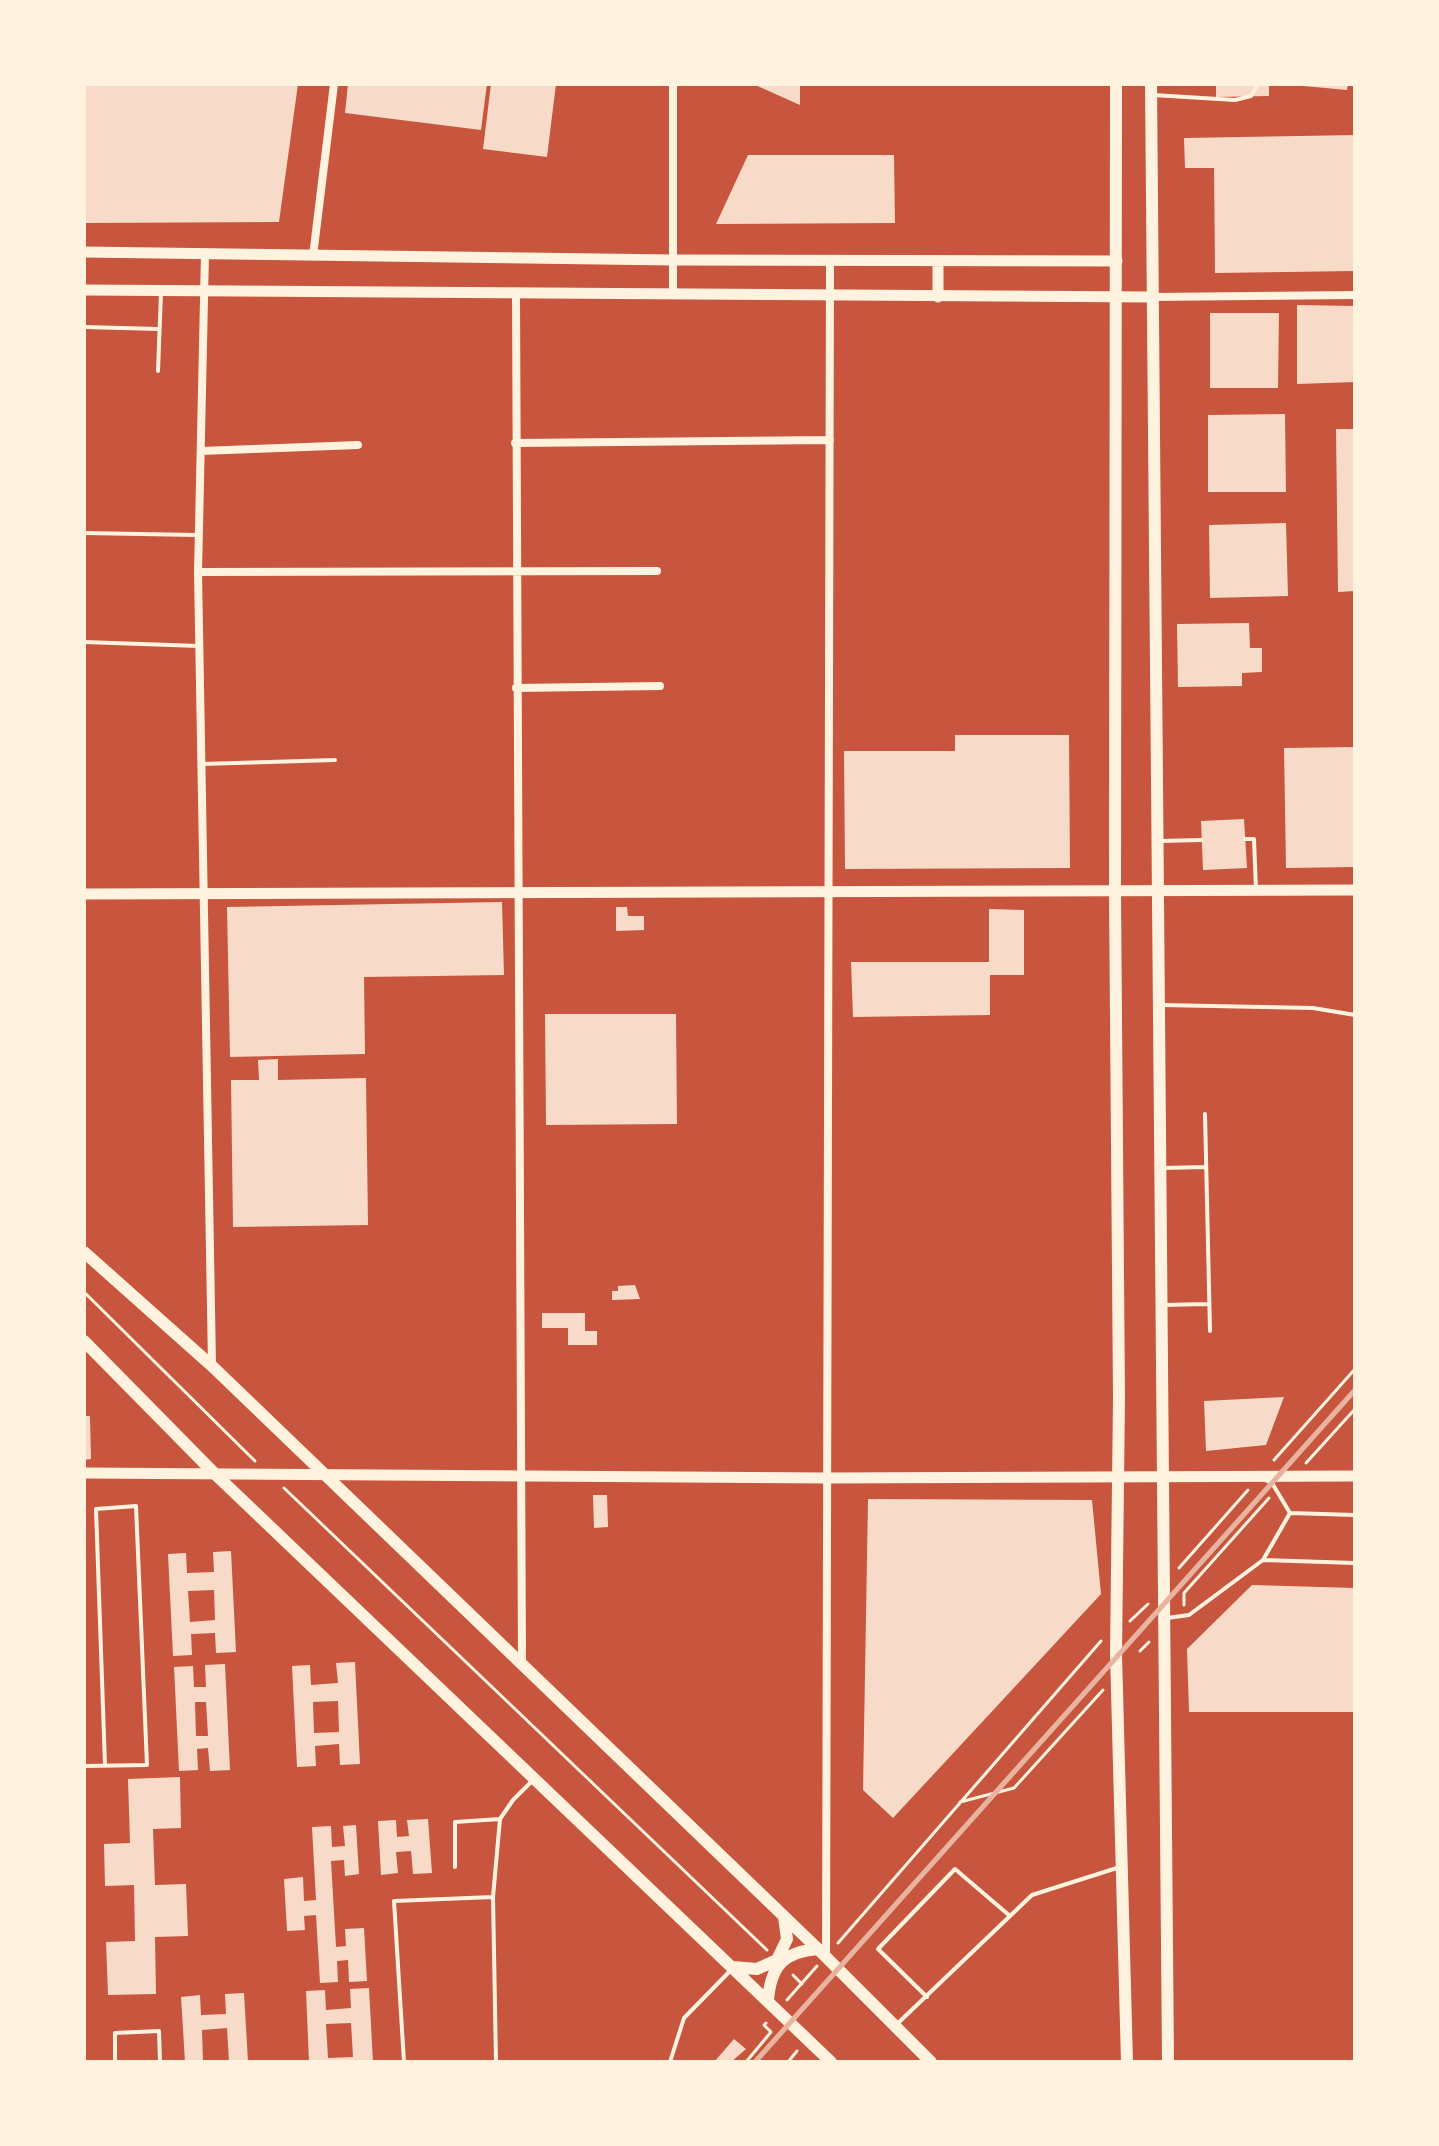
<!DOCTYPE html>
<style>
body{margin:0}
#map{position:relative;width:1439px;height:2146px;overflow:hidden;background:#c8553d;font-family:"Public Sans",sans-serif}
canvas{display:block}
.frame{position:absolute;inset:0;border:86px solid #fff3e0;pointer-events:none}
</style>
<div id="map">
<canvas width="1439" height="2146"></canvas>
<div class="frame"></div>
</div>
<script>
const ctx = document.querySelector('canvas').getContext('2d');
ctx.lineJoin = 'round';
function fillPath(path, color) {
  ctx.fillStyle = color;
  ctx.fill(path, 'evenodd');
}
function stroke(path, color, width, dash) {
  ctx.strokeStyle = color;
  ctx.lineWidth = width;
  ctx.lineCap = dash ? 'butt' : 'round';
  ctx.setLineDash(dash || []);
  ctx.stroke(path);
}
const building = new Path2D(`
 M84,84H298L279,222L84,223Z
 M348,84H487L481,130L345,113Z
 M491,84H556L547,157L483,149Z
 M753,84H800V105Z
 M1216,84H1269V96L1216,97Z
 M1282,84H1348L1347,90Z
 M1355,135V271L1215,273L1214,168H1185L1184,138Z
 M748,155H894L895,223L716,224Z
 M1297,305L1355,306V382L1297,384Z
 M1210,313H1279L1278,388H1210Z
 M1285,414L1286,492H1208V415Z
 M1336,429H1355V591L1338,592Z
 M1286,523L1288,596L1210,598L1209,525Z
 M1249,623L1250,648H1262V672L1242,673V686L1178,687L1177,624Z
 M955,735H1069L1070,868L845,869L844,751H955Z
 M1355,747V867L1286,868L1284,748Z
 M1244,819L1247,868L1203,870L1201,821Z
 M502,902L504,975L364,977L365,1054L230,1057L227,907Z
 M616,907H627L628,916H644V930L616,931Z
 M989,909L1024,910V975H990V1015L853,1017L851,962H989Z
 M545,1014H676L677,1124L546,1125Z
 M278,1059V1080L366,1078L368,1225L233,1227L231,1080H259L258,1060Z
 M635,1285L640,1299L612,1300V1291H618V1286Z
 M542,1313H585V1331H597V1345H568V1328H542Z
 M1284,1397L1266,1445L1206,1451L1204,1401Z
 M84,1416H90L91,1459L84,1460Z
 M593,1495H607L608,1527L594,1528Z
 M868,1499L1092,1500L1101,1594L893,1818L863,1790Z
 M231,1551L236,1652L216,1653L215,1633L191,1634L192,1655L173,1656L168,1554L186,1553L187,1573L214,1572L213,1552ZM214,1590L215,1620L190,1622L188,1591Z
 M1252,1585L1355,1588V1712H1189L1187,1649Z
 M355,1662L360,1764L340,1765L339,1744L315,1746L316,1766L297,1767L292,1666L310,1665L311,1685L338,1683L336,1663ZM338,1701L339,1732L314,1733L313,1702Z
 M225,1664L230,1770L210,1771L208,1748L197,1749L198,1770L179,1771L174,1667L193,1666L194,1687H206L205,1665ZM195,1702H206L208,1736H196Z
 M180,1777L181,1828L153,1829L155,1885L186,1884L188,1936L155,1937L156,1994L108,1995L106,1942L135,1941L134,1885L105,1886L104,1844L130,1843L128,1779Z
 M428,1819L432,1873L413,1874L411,1851L396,1852L398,1873L381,1875L378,1821L396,1820L397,1837L409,1836L407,1820Z
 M356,1825L359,1874L345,1876L344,1860L331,1861L336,1947L346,1946L345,1929L364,1928L367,1981L349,1982L348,1960L337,1961L338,1982L320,1983L316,1915L304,1916L305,1930L287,1931L284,1879L303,1877L304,1901L316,1900L312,1827L331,1826L332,1847L345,1846L343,1826Z
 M369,1988L373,2062H309L306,1991L325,1990L326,2010L351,2008L350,1989ZM351,2023L353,2057L328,2058L326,2024Z
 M244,1993L248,2062H229L227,2028L202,2030L203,2062H185L181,1997L200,1995L201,2015L226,2014L225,1994Z
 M734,2039L746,2049L731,2062H714Z`);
const path = new Path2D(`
 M84,1292L255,1461
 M1274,1460L1355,1369
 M1306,1463L1355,1409
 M284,1488L767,1950
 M1179,1568L1248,1490
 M1184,1605V1593L1269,1498
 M1130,1621L1148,1604
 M1140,1651L1149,1642
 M960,1802L1014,1788L1103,1690
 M838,1943L1101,1641
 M793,1975L802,1984
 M787,2000L817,1966
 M746,2062L771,2032L764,2025L766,2023
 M788,2062L797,2051`);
const service = new Path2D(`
 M1153,95L1235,100L1251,96L1258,84
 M84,327L159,329
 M158,371L161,293
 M84,533L197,535
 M84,642L199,646
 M202,764L335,760
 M1245,839H1254L1256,890
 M1160,841L1201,840
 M1162,1005L1313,1008L1355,1015
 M1205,1114L1210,1331
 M1162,1168L1205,1167
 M1162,1305L1208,1304
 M1265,1480L1272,1483L1290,1513
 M1263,1560L1355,1563
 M1167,1618L1189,1615L1263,1560L1290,1513L1355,1515
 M84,1766L147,1765L136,1506L96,1509L105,1765
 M455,1867V1822L500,1819
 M927,1997L878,1949L955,1869L1010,1916
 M897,2024L1032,1895L1120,1867
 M115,2062V2033L159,2031L160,2062
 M404,2062L394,1901L493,1897
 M496,2062L493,1897L500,1819L513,1800L533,1780
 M670,2062L684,2018L731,1970`);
const minor = new Path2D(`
 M205,254L198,572L212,1365
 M313,256L334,84
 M516,295L522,1663
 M673,295V84
 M1151,297L1355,295
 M515,443L830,440
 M201,451L358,445
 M198,572L657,571
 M516,688L660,686
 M826,1956L830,261`);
const tertiary = new Path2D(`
 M84,252L673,260L1117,261
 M84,290L1151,297
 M938,297V261
 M84,894L1355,890
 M84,1473L827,1478L1355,1476`);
const secondary = new Path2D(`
 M1116,84L1115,892L1119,1398L1116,1654L1127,2062
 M1151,84L1168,2062
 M84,1252L212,1366L818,1949L931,2062
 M84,1341L215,1474L831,2062
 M733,1967L757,1969L777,1960L787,1939L784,1917
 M768,2000C771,1966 783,1952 818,1949`);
const rail = new Path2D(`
 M755,2062L1355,1390`);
fillPath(building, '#f7dbc8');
stroke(path, '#fff3e0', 3);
stroke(service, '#fff3e0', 4);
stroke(minor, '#fff3e0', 8);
stroke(tertiary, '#fff3e0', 11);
stroke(secondary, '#fff3e0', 12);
stroke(rail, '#e9b49f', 5);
</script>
